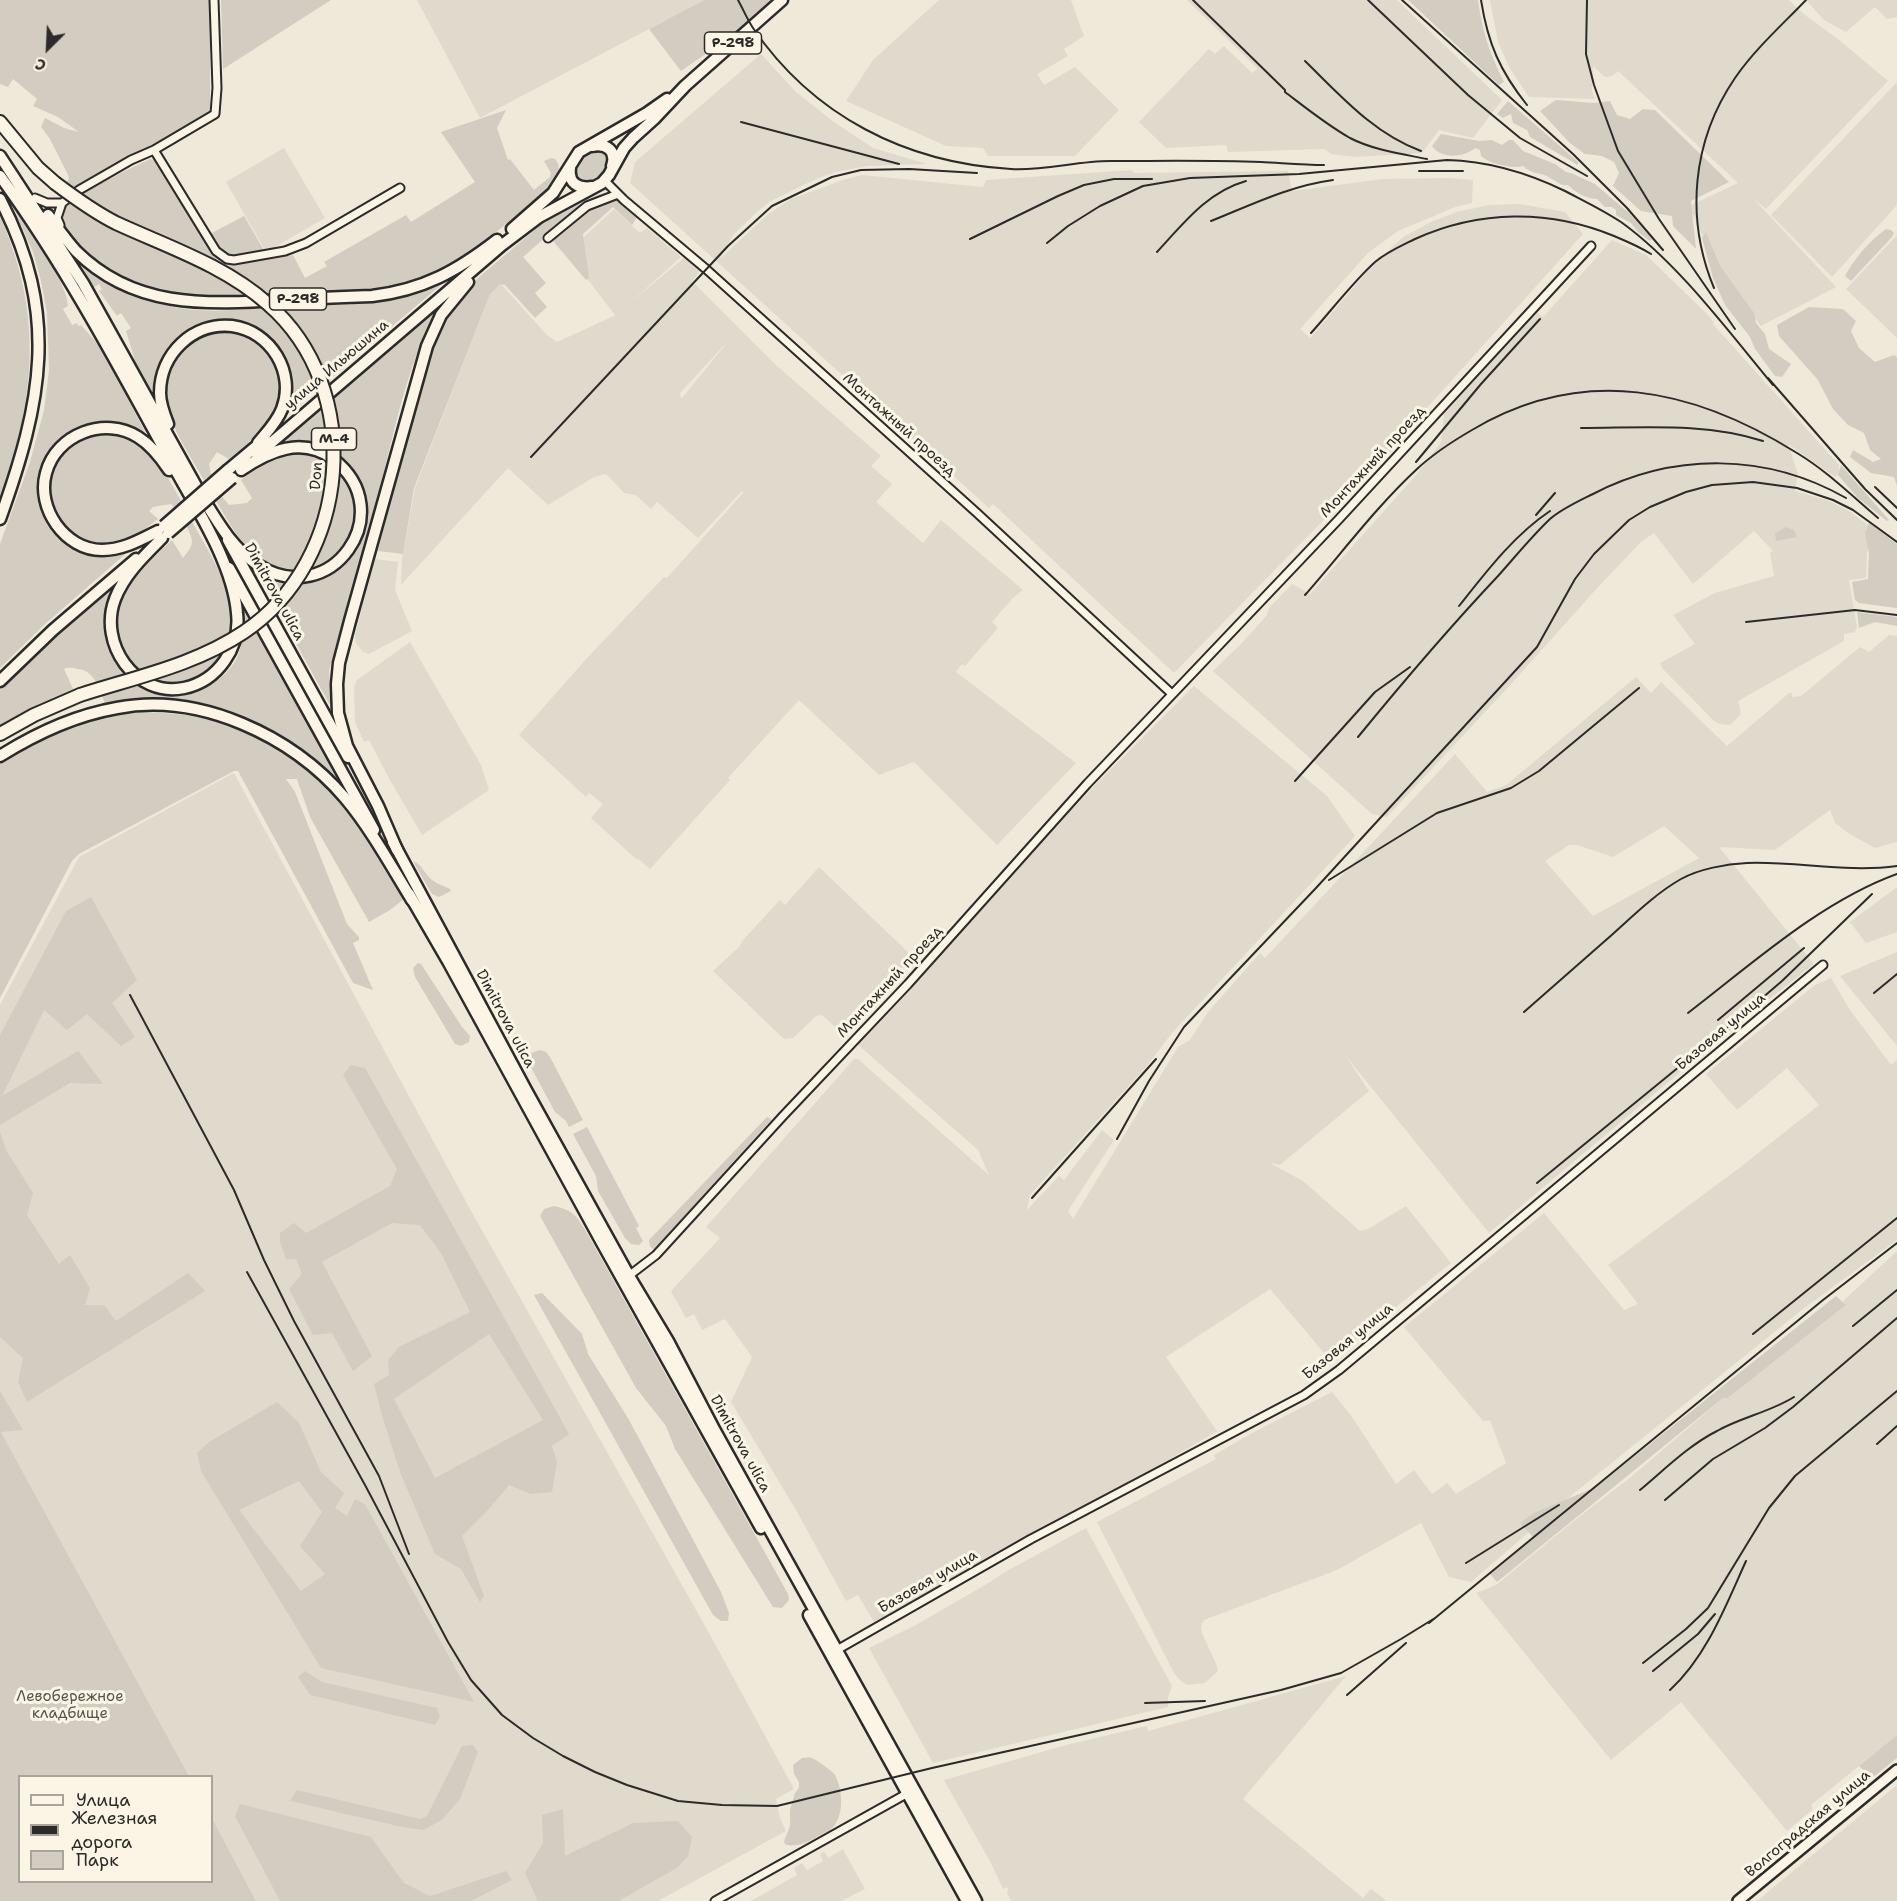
<!DOCTYPE html>
<meta charset="utf-8">
<style>
body{margin:0}
#map{position:relative;width:1897px;height:1901px;overflow:hidden;background:#efe9da;font-family:"Shantell Sans",sans-serif}
canvas{display:block}
.legend{position:absolute;left:18px;top:1775px;width:195px;height:108px;box-sizing:border-box;background:#fcf5e5;border:2px solid #a8a49b;margin:0;padding:8px 10px;list-style:none;font-size:18px;color:#2b2b2b}
.legend li{display:flex;align-items:center;gap:12px;height:30px}
.legend b{width:30px;border:2px solid #a8a49b}
.north{position:absolute;left:18px;top:18px;width:60px;height:60px;-webkit-text-stroke:4px #fcf5e5;paint-order:stroke;rotate:204deg;font-size:16px;font-weight:700;line-height:24px;text-align:center;color:#2b2b2b}
.north::after{content:'';display:block;margin:auto;width:21px;height:27px;background:#2b2b2b;clip-path:polygon(50% 0,100% 100%,50% 72%,0 100%)}
</style>
<div id="map">
<canvas width="1897" height="1901"></canvas>
<ul class="legend">
<li><b style="height:8px;background:#fcf5e5"></b>Улица</li>
<li><b style="height:8px;background:#2b2b2b"></b>Железная дорога</li>
<li><b style="height:16px;background:#d2cdc0"></b>Парк</li>
</ul>
<div class="north">С</div>
</div>
<script>
const ctx = document.querySelector('canvas').getContext('2d');
ctx.lineJoin = 'round';
function fillPath(path, color) {
  ctx.fillStyle = color;
  ctx.fill(path, 'evenodd');
}
function stroke(path, color, width, dash) {
  ctx.strokeStyle = color;
  ctx.lineWidth = width;
  ctx.lineCap = dash ? 'butt' : 'round';
  ctx.setLineDash(dash || []);
  ctx.stroke(path);
}
function drawText(font, color, halo, rows, align = 'center') {
  ctx.font = font + ' "Shantell Sans",sans-serif';
  ctx.lineWidth = 6;
  ctx.setLineDash([]);
  ctx.textBaseline = 'middle';
  ctx.strokeStyle = halo;
  ctx.fillStyle = color;
  for (const [text, x, y, turn = 0] of rows) {
    ctx.save();
    ctx.translate(x, y);
    ctx.rotate((+turn || 0) * Math.PI / 180);
    ctx.textAlign = isNaN(turn) ? turn : align;
    if (halo) ctx.strokeText(text, 0, 0);
    ctx.fillText(text, 0, 0);
    ctx.restore();
  }
}
const built = new Path2D(`
 M417,0H704L480,118Z
 M939,0H1071L1084,36L1064,49L1068,56L1037,74L1044,85L1075,67L1119,110L1075,156H988L983,148L946,146L846,101L873,60Z
 M1187,0H1397L1502,100L1473,138L1439,130L1422,153L1356,157L1331,154L1324,149L1228,152L1226,145L1166,148L1139,122L1209,49L1215,54L1224,46L1252,73L1258,69Z
 M1490,0H1789L1805,15L1839,40L1888,81L1766,209L1752,197L1836,287L1761,326L1717,268L1689,206L1738,183L1618,71L1612,76L1605,77L1593,66L1592,91L1595,99L1529,97L1510,69L1498,42Z
 M1806,0H1897V17L1887,19L1875,7L1846,32L1824,20Z
 M761,54L796,92L834,122L873,148L927,164L867,166L836,172L818,178L771,201L758,211L733,235L720,259L767,215L791,199L843,180L862,175L983,187L986,180L1132,170L1134,173L1288,171L1292,191L1383,179L1449,178L1473,180L1472,203L1455,207L1398,231L1368,253L1300,329L1310,338L1372,266L1403,237L1431,222L1457,212L1489,205L1520,204L1565,212L1583,234L1409,428L1405,425L1395,437V447L1174,673L993,504L989,508L630,183L635,162Z
 M1897,82V205L1832,277L1771,215Z
 M284,148L325,218L266,252L226,182Z
 M614,209L640,233L647,228L681,257L631,302L685,257L701,270L692,281L777,366L881,456L871,466L892,484L876,502L923,543L941,520L1023,590L1012,599L992,622L998,628L965,666L962,664L956,672L1076,763L997,845L914,762L879,775L799,700L728,778L730,780L650,869L640,860L636,859L591,818L603,804L589,793L586,797L519,735L588,657L664,577L667,578L743,493L742,491L698,538L657,502L651,509L636,495L624,493L606,474L594,477L548,505L508,468L401,585L402,559L415,488L490,293L500,283L547,335L557,342L614,316L615,315L568,254L570,250ZM730,339L682,398H681L680,393Z
 M1897,235V338L1846,289Z
 M1612,240L1646,255L1705,312L1714,322L1713,324L1839,465V473L1835,477L1788,444L1798,474L1795,491L1827,500L1849,511L1876,531L1879,538L1867,552L1866,578L1849,580L1857,627L1855,632L1844,634V641L1738,701L1741,714L1730,725L1720,724L1714,721L1662,668L1660,663L1695,644L1673,615L1715,593L1774,576L1770,553L1773,551L1754,531L1693,584L1654,533L1642,541L1599,586L1512,683L1387,817L1372,814L1213,671L1241,644L1267,615L1269,608L1292,584L1310,594L1417,474L1441,442L1444,414L1536,312L1543,317Z
 M375,559L398,562L395,590L412,631L369,654L363,652L356,643L355,635Z
 M1889,635L1897,636V842L1875,848L1848,833L1835,823L1830,810L1775,850L1719,847L1814,964L1729,1031L1489,1233L1345,1055L1369,1091L1280,1165L1270,1163L1303,1181L1360,1231L1368,1229L1406,1206L1451,1263L1330,1360L1270,1289L1166,1357L1217,1431L1145,1474L874,1622L858,1595L846,1601L796,1510L731,1402L752,1357L725,1319L702,1330L694,1314L686,1318L671,1291L720,1238L706,1227L854,1059H858L989,1175L978,1150L857,1044L908,993L997,890L1094,786L1194,686L1327,796L1355,836L1172,1033L1146,1067L1030,1195L1027,1210L1059,1176L1064,1180L1102,1130L1114,1140L1068,1211L1073,1219L1178,1047L1190,1040L1208,1012L1260,953L1265,958L1455,754L1487,792L1506,785L1636,677L1651,693L1661,682L1727,746L1789,693H1792V697L1801,696L1860,647L1869,652ZM1664,826L1699,858L1593,916L1545,861L1569,845H1577L1613,857Z
 M410,642L481,765L489,790L422,835L391,782L369,740L364,742L355,722L354,687L357,680Z
 M234,773L470,1209L709,1633L794,1789L776,1799L780,1818L786,1831L658,1901H256L212,1818V1776H189L0,1430V1005L79,857Z
 M819,867L913,957L843,1034L822,1015L816,1016L793,1038L784,1039L713,971L740,946L742,941L780,900L785,905Z
 M1897,887V932L1866,943L1850,922Z
 M1897,952V1046L1840,976Z
 M1831,978L1850,1010L1891,1065L1897,1060V1240L1803,1309L1573,1494L1471,1582L1449,1577L1421,1523L1337,1570L1204,1620L1201,1626L1202,1633L1217,1666L1218,1671L1205,1683L1187,1685L1181,1681L1174,1673L1097,1522L1216,1459L1214,1455L1254,1432L1332,1392L1350,1414L1396,1484L1414,1470L1432,1494L1447,1483L1456,1494L1506,1463L1490,1420L1483,1421L1404,1327L1544,1213L1624,1310L1638,1304L1608,1265L1738,1169L1819,1105L1787,1068L1737,1110L1706,1074L1815,985Z
 M1897,1251V1735L1811,1805L1813,1809L1787,1831L1681,1702L1611,1760L1476,1593L1496,1585L1575,1520L1631,1477L1723,1398H1728L1846,1305L1843,1301Z
 M1086,1528L1172,1686L1168,1697V1707L933,1763L869,1648L916,1625L990,1582L1005,1572Z
 M1346,1676L1243,1799L1363,1898L1371,1889L1387,1901H1011L1007,1893L1008,1889L1007,1887L1003,1889L991,1863L944,1780L1066,1745L1147,1726L1148,1731Z
 M1897,1785V1901H1757Z
 M843,1849L865,1889L841,1901H751L797,1875L794,1868L802,1863L807,1870L823,1861L820,1854L824,1851L828,1858Z`);
const green = new Path2D(`
 M0,0H210V112L158,146L121,162L74,187L67,182L69,179L68,175L50,139L41,127L45,118L64,128L79,132L58,117L33,106L37,99L13,79L8,87L0,84Z
 M221,0H331L223,69Z
 M704,0H774L736,33L681,71L649,29Z
 M1408,0H1478C1483,34 1489,51 1504,82L1499,85Z
 M1556,100L1594,103L1610,101L1617,115L1630,119L1643,109L1655,110L1729,182L1691,201L1696,249L1673,226L1672,216L1641,211L1613,186L1619,173L1614,162L1602,156L1585,154L1570,143L1540,111Z
 M1508,101L1569,154L1578,162V165L1530,137L1527,130L1513,123L1511,114L1503,118L1497,114Z
 M506,110L497,128L508,160L510,159L534,190L550,177L551,173L544,161L551,158L555,159C563,168 557,177 552,186C505,224 457,271 396,286C373,292 348,289 324,291C241,297 136,312 75,241C67,232 57,221 64,209C73,194 132,168 150,159L169,164L210,234L244,216L269,259L293,255L305,278L327,266L324,262L406,215L411,222L475,182L441,132Z
 M1441,134L1479,141L1492,140L1502,145L1509,140H1513L1523,151L1555,164L1566,172L1571,173L1595,184L1629,213L1652,239L1650,241L1638,232L1631,223L1616,215V210L1612,207H1605L1597,199C1587,199 1575,192 1568,185C1559,186 1557,181 1550,178C1542,172 1532,175 1523,166C1511,169 1490,164 1481,156L1480,150L1475,148C1464,158 1440,159 1432,146Z
 M598,150L603,151L609,157C609,176 593,185 577,180C573,165 584,154 598,150Z
 M610,193L618,197L637,217L632,225L613,207L583,234L589,278L586,280L548,235L523,257L546,283L535,293L547,307L535,318L505,285L500,284L490,294L414,488L403,554L378,551L409,424L432,346L448,314L461,295L479,277L543,223L599,194Z
 M11,203C25,225 68,282 68,306L63,309L72,325L77,323L78,326L81,325L103,350L147,436C52,380 0,516 76,550C95,558 111,557 130,550L45,624L0,668V544L30,462L44,410L49,370L47,313L41,281L33,252Z
 M0,216C44,317 35,398 0,499Z
 M1886,229L1891,230L1894,233L1892,237L1851,281L1845,276C1855,258 1869,241 1886,229Z
 M1706,232L1720,266L1754,313L1756,323L1765,334L1769,349L1791,364L1782,377L1775,376L1755,349L1750,337L1725,305L1713,278L1702,238Z
 M69,249C98,269 126,291 159,303C201,317 247,308 290,306C341,304 395,308 441,282L442,284L330,379L331,385L314,393L285,416C320,335 211,283 166,352C155,369 160,382 155,396L136,364L126,331L131,328L121,313L117,316L99,291L102,289L99,284L93,288Z
 M445,298C408,355 396,426 379,491C363,551 345,611 329,671L332,703L330,705L256,571C265,575 274,582 285,583C357,593 396,495 335,455C315,442 295,439 273,446Z
 M1809,307L1843,309L1856,321L1851,331L1859,348L1875,362L1894,355L1897,357V486L1894,477L1871,473L1850,457L1853,450L1873,462L1881,459L1870,450L1864,433L1848,425L1833,409L1818,380L1779,336L1777,325Z
 M228,331C238,334 248,336 258,343C281,359 287,394 271,417C260,434 244,447 229,459L217,452L209,464L211,475L204,480C183,442 145,395 179,354C191,338 209,332 228,331Z
 M106,433C151,441 162,468 183,504L177,510L171,504L153,507L149,511L158,519C146,528 133,539 119,543C42,562 19,440 106,433Z
 M286,452C293,452 302,451 309,453C318,455 325,460 332,466C374,502 355,572 297,570C279,570 264,564 251,552C236,537 226,517 215,499L220,494L229,505L247,503L252,498L241,480L262,463Z
 M1841,465L1889,520L1887,521L1858,498L1838,475Z
 M191,520C205,545 221,570 229,598C232,611 234,630 230,643C222,667 194,686 169,685C153,685 141,675 131,663C92,615 138,572 172,540L183,558C195,543 194,542 186,525Z
 M1869,523L1897,544V608L1859,603L1855,600L1852,582L1868,579L1869,553L1865,533Z
 M1786,527L1794,530L1797,537L1776,541L1775,533Z
 M119,580C113,591 106,601 105,614C101,638 116,677 140,688C173,703 214,693 234,663C241,653 244,635 244,623C244,617 241,611 242,606L345,790L324,769L283,738L253,723L227,713L106,705C99,691 96,671 78,669C72,668 69,667 64,669L73,689L30,708L0,725V689L28,660Z
 M1857,612L1897,617V626L1875,622L1859,628Z
 M142,712C163,713 185,714 206,718C220,720 235,727 249,733C325,766 364,830 404,899L390,910L369,922L310,817L297,779H286L295,792L347,924L359,937V940L353,943L373,990L353,983L238,771H234L79,854L72,861L0,998V760C44,733 90,716 142,712Z
 M414,861C421,865 423,870 428,876C434,883 442,885 450,889L451,891L439,897L432,894L415,865Z
 M91,897L137,980L112,1003L135,1037L121,1046L87,1014L67,1030L44,1010L2,1096L78,1051L103,1084L70,1083L0,1125V1035L66,911Z
 M418,963L421,964L462,1027L470,1036L469,1042L461,1046L455,1044L415,977L413,968Z
 M540,1050L546,1052L550,1057L583,1120L569,1127L566,1121L555,1112L527,1060L531,1053Z
 M351,1065L365,1068L569,1434L552,1446L557,1462L552,1492L531,1494L509,1485L488,1510L462,1536L484,1596L480,1602L461,1569L435,1554L400,1472L381,1412L374,1384L389,1375L388,1360L399,1347L470,1312L441,1253L420,1225L392,1223L322,1262L372,1356L353,1371L332,1333L313,1335L289,1289L302,1274L296,1259H286L280,1242V1233L294,1223L306,1233L390,1186L397,1169L343,1075ZM489,1334L543,1420L435,1478L394,1399Z
 M767,1117L770,1118L771,1120L656,1247L653,1249L650,1246L649,1240Z
 M587,1127L639,1226L636,1228L643,1241L639,1245L631,1244L625,1238L598,1191L596,1176L573,1134Z
 M0,1132L6,1150L33,1193L27,1215L59,1264L70,1255L90,1288L85,1305H104L116,1321L188,1273L205,1291L27,1402L18,1382L23,1358L0,1337Z
 M554,1206C574,1211 576,1215 587,1233L788,1594L789,1600L782,1608L773,1607L675,1449L666,1426L636,1388L540,1216L544,1209Z
 M542,1293L582,1334L588,1354L628,1418L721,1592L729,1613L728,1621H721L713,1615L534,1295Z
 M1836,1296L1846,1305L1728,1398H1723L1497,1582L1490,1574L1534,1538L1520,1523L1536,1512L1596,1487Z
 M0,1391L23,1430L1,1432L189,1776H20V1882H212V1818L256,1901H0Z
 M277,1402L299,1423L321,1472L344,1493L335,1508L347,1516L355,1499L365,1504L474,1702L321,1668L201,1471L197,1453L209,1442ZM299,1481L322,1512L300,1546L325,1574L301,1591L239,1510Z
 M305,1671L322,1682L437,1708L440,1717L435,1725L310,1695L298,1677Z
 M1897,1735V1758L1872,1778L1859,1766Z
 M473,1745L478,1752L460,1799L442,1820L423,1830L402,1827L290,1801L297,1790L420,1819L427,1816L462,1746Z
 M802,1758C805,1758 808,1757 812,1758C815,1759 834,1772 835,1775C843,1790 845,1818 830,1830C818,1836 799,1850 785,1844L784,1841L790,1826V1810L795,1793L799,1788V1782L794,1774L793,1765Z
 M240,1804L371,1837L404,1883L430,1896L506,1871L512,1880L471,1901H280L235,1816Z
 M563,1809L565,1856L633,1823L678,1821L692,1837L688,1856L677,1868L618,1901H538L525,1873L543,1843L542,1815Z`);
const minor = new Path2D(`
 M154,150L216,251L227,259L234,260L285,251L306,243L400,188
 M605,181L624,200L706,269L977,513L1172,694
 M35,198L47,203H62
 M60,225L57,218L62,203L79,190L131,160L154,150L215,114L217,88L214,0
 M548,238L587,206L618,194
 M626,1278L656,1255L783,1116L908,984L1087,784L1339,519L1591,246
 M835,1651L1031,1539L1304,1395L1339,1370L1823,965
 M715,1901L908,1793`);
const secondary = new Path2D(`
 M1738,1901L1897,1770`);
const primary = new Path2D(`
 M228,540L348,757
 M229,568L374,830
 M393,842L526,1090L629,1276L668,1341L715,1431L976,1901
 M409,894L449,963L601,1241L761,1528
 M809,1615L967,1901`);
const trunk = new Path2D(`
 M592,146C607,143 617,151 612,166
 M0,156L83,283L201,495C217,521 232,548 258,565C330,612 402,512 333,459C302,436 269,451 241,470
 M570,168C568,183 578,189 592,187
 M0,176C65,265 117,363 170,460C194,504 233,563 237,613C241,647 218,681 184,688C135,698 98,643 115,599C124,575 144,556 162,538
 M0,199C60,314 42,402 0,519
 M48,215C57,227 66,240 76,251C135,310 209,304 284,300C314,298 343,297 372,296C423,290 457,271 497,240
 M512,229L553,193L579,152L647,113L667,99
 M168,424C164,414 160,404 160,393C160,354 193,322 232,326C271,331 296,373 282,409C277,422 267,432 258,443
 M257,455L502,245L539,217L602,183L609,175L624,148L633,138L654,119L685,86L782,0
 M228,470L265,439
 M158,531C140,540 123,550 102,550C65,550 36,508 46,473C56,434 105,416 138,437C151,445 161,458 169,470
 M0,681L53,630L136,559
 M0,756C35,734 77,715 117,708C200,692 292,736 345,798C371,829 391,866 412,900
 M397,850L378,806L347,746L338,713L337,684L339,663L350,621L427,346L441,315L468,282`);
const motorway = new Path2D(`
 M0,122L38,168L55,183
 M0,734L34,715L80,695`);
const rail = new Path2D(`
 M738,0C743,9 747,19 753,28C813,116 906,163 1011,169C1043,171 1077,161 1110,161C1160,161 1211,160 1261,162C1282,163 1303,165 1324,165
 M1193,0L1285,90V92C1306,108 1327,125 1350,138C1373,150 1402,154 1427,159
 M1368,0L1468,95L1520,138L1587,176
 M1402,0L1573,154L1627,208L1663,250
 M1481,0C1488,44 1500,71 1527,105
 M1587,0L1586,54L1594,85L1618,151L1659,219L1735,329
 M1305,61C1341,96 1373,133 1421,151
 M741,122L899,164
 M1419,171H1463
 M1211,221C1251,205 1289,186 1333,180
 M970,239L1058,196L1084,185L1114,179H1152
 M1047,243L1068,226L1100,206L1143,186L1190,178L1299,174L1447,160C1488,161 1528,173 1565,191C1584,201 1603,210 1621,222C1678,263 1728,331 1773,385
 M1157,252C1183,224 1207,192 1246,181
 M1714,288C1685,218 1692,141 1735,78C1755,49 1782,25 1806,0
 M1311,333C1331,311 1353,282 1375,262C1387,252 1401,246 1415,239C1479,210 1549,209 1614,236C1626,241 1640,247 1651,254
 M1768,378L1865,489L1897,520
 M1581,428C1641,428 1705,422 1763,441
 M531,457L728,246L772,206L832,177L861,170L909,169L977,173
 M1416,462L1481,384L1540,319
 M1875,487L1897,508
 M1536,515L1555,493
 M1305,595C1342,553 1376,507 1417,469C1433,454 1453,441 1472,430C1583,364 1693,388 1797,453C1827,471 1852,496 1878,518
 M1459,606C1486,572 1513,536 1550,511
 M1746,622L1855,610L1897,615
 M1358,737C1403,682 1449,628 1498,576C1515,557 1532,536 1550,519C1563,508 1579,501 1593,494C1674,452 1767,453 1846,498
 M1295,781L1375,692L1410,667
 M1329,880L1437,813L1511,788L1539,771L1639,688
 M1874,993L1897,974
 M130,995L234,1190L264,1260L294,1321L379,1476L409,1554
 M1524,1012C1551,988 1579,964 1606,940C1630,919 1653,895 1681,879C1699,869 1726,864 1747,863C1797,861 1846,873 1897,866
 M1688,1013C1752,964 1820,902 1897,874
 M1718,1020L1804,948
 M1117,1139L1149,1081L1184,1027L1316,888L1537,647L1575,579L1594,554L1629,520L1650,507L1686,492L1712,485L1753,482L1797,488L1833,500L1853,510L1897,542
 M1537,1183L1740,1017L1782,981L1872,894
 M1032,1198L1156,1059
 M247,1272L365,1485L448,1642L471,1680L502,1715L533,1738L563,1756L595,1772L627,1785L678,1801L722,1805L777,1806L932,1768L1281,1690L1341,1673L1401,1639L1435,1618
 M1853,1326L1897,1290
 M1753,1334L1897,1218
 M1877,1444L1897,1426
 M1640,1490C1664,1470 1689,1445 1717,1431C1742,1417 1770,1412 1794,1397
 M1665,1500L1713,1459L1765,1428L1793,1407L1897,1318
 M1466,1563L1559,1505
 M1429,1623L1823,1300L1897,1243
 M1643,1663L1686,1629L1708,1608L1769,1508L1795,1476L1897,1391
 M1653,1671L1698,1634L1715,1614
 M1670,1690C1707,1656 1726,1605 1746,1561
 M1347,1695L1406,1643
 M1145,1703L1205,1701`);
const trunkBridge = new Path2D(`
 M164,526L228,470
 M168,533L232,478`);
const motorwayBridge = new Path2D(`
 M55,183C75,198 94,212 116,223C168,247 224,265 268,304C366,389 351,560 244,632C195,665 136,677 80,695`);
const shields = [
 [733,43,57],
 [298,299,57],
 [334,439,45]
];
const shieldNames = [
 ["Р-298",733,43],
 ["Р-298",298,299],
 ["М-4",334,439]
];
const streetNames = [
 ["улица Ильюшина",337,365,-40],
 ["Монтажный проезд",899,425,42],
 ["Монтажный проезд",1373,462,-47],
 ["Don",317,476,-85],
 ["Dimitrova ulica",274,592,61],
 ["Монтажный проезд",890,982,-47],
 ["Dimitrova ulica",505,1019,62],
 ["Базовая улица",1721,1032,-40],
 ["Базовая улица",1348,1342,-39],
 ["Dimitrova ulica",740,1444,61],
 ["Базовая улица",928,1582,-30],
 ["Волгоградская улица",1808,1824,-40]
];
const parkNames = [
 ["Левобережное",70,1697],
 ["кладбище",70,1714]
];
fillPath(built, '#e0dacc');
fillPath(green, '#d2cdc0');
stroke(minor, '#2b2b2b', 11);
stroke(secondary, '#2b2b2b', 14);
stroke(primary, '#2b2b2b', 15);
stroke(trunk, '#2b2b2b', 15);
stroke(motorway, '#2b2b2b', 16);
stroke(minor, '#fcf5e5', 7);
stroke(secondary, '#fcf5e5', 9);
stroke(primary, '#fcf5e5', 10);
stroke(trunk, '#fcf5e5', 10);
stroke(motorway, '#fcf5e5', 12);
stroke(rail, '#2b2b2b', 2);
stroke(trunkBridge, '#2b2b2b', 15, []);
stroke(motorwayBridge, '#2b2b2b', 16, []);
stroke(trunkBridge, '#fcf5e5', 10);
stroke(motorwayBridge, '#fcf5e5', 12);
for (const [x, y, w] of shields) {
  const box = new Path2D();
  box.roundRect(x - w / 2, y - 11, w, 22, 4.5);
  ctx.fillStyle = '#fcf5e5';
  ctx.fill(box);
  stroke(box, '#2b2b2b', 1.5);
}
drawText('bold 14px', '#2b2b2b', null, shieldNames);
drawText('15px', '#2b2b2b', '#fcf5e5', streetNames);
drawText('15px', '#555450', '#fcf5e5', parkNames);
</script>
